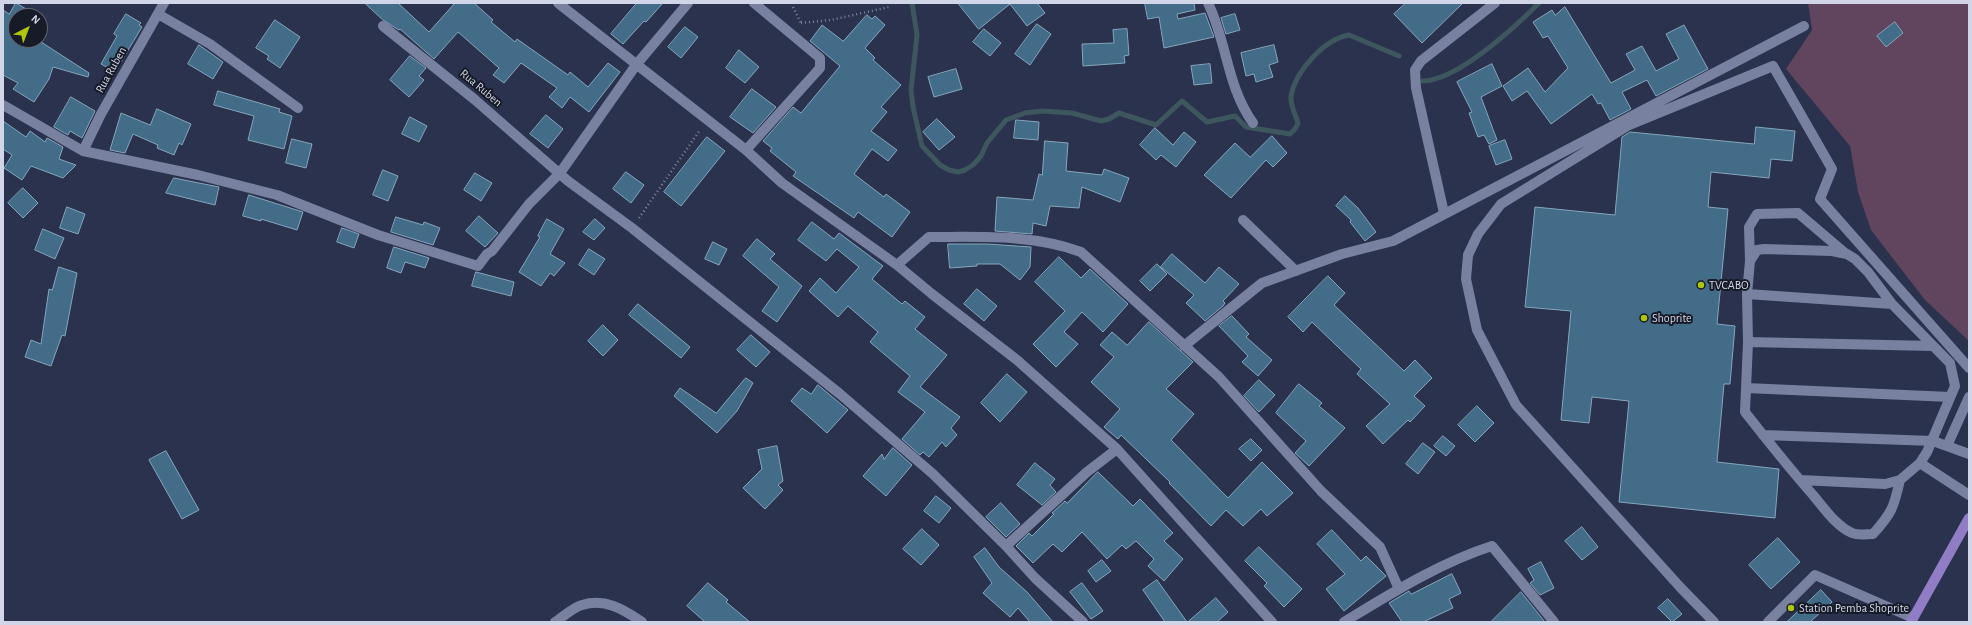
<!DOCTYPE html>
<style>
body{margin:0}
#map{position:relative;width:1972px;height:625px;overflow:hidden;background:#2a324d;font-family:"Alegreya Sans",sans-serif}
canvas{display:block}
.frame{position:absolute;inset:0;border:4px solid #d0d6e7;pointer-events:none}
.north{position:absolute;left:8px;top:8px;width:40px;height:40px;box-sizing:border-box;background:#171b27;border:1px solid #616674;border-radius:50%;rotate:42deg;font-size:11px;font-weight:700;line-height:16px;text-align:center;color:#d0d6e7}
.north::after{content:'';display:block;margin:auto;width:14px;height:18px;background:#aec60c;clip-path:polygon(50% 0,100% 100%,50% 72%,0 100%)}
</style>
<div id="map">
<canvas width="1972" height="625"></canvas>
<div class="frame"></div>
<div class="north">N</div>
</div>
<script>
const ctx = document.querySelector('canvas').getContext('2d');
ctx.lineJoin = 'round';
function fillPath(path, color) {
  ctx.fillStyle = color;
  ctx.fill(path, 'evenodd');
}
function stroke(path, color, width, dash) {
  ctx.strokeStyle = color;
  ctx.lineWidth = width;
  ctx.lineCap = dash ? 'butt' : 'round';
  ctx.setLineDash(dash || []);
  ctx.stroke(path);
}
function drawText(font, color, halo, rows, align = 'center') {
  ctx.font = font + ' "Alegreya Sans",sans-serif';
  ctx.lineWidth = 4;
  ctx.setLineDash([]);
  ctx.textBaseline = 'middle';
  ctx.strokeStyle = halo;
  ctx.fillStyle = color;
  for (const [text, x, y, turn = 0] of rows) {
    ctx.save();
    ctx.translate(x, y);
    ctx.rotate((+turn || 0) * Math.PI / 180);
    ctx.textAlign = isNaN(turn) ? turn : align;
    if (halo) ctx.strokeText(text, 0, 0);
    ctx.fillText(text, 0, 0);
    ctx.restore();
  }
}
const green = new Path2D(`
 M1808,3H1969V341L1925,300L1871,230L1858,192L1850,146L1786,69L1812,30Z`);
const stream = new Path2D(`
 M912,3L917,35L911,90L913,107L922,146L940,165L949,170L958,172L965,170L973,165L981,156L987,143L1006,120L1025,113L1042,111L1072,113L1101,121L1109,119L1119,113L1156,125L1182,101L1207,122L1235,116L1246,127L1290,134L1295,129L1298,123C1296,115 1290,106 1291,96C1295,72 1324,39 1349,35L1399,56
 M1423,81C1458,80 1514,28 1539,3`);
const building = new Path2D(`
 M16,3L38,16H16V40H38L89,73L88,77L53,67L49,79L34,102L13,89L18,83L3,75V10L9,14Z
 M365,3H398L429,32L455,3H474L493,20L491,22L515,42L517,39L568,75L570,72L588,87L608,63L620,72L589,112L570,97L562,108L549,97L557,88L521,63L504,83L493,75L499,68L458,32L434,59L400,29L399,30L383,20Z
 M637,3H663L646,22L644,21L623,44L611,34Z
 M958,3H1037L1045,13L1027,26L1010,4L979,29Z
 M1145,3H1194L1195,10L1177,14L1178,19L1205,13L1214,37L1164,48L1159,17L1148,19Z
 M1406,3H1463L1422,43L1394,14Z
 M1565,7L1611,83L1635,70L1626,54L1642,46L1656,71L1679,59L1666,34L1684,25L1708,69L1656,96L1647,80L1622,92L1631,109L1610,120L1601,103L1598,104L1592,94L1551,124L1527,91L1512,101L1503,86L1528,68L1545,92L1568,68L1548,36L1543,38L1533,22L1552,10L1555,15Z
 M126,14L141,23L139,25L142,27L115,72L101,64L117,36L114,34Z
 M1235,14L1240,30L1226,34L1221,18Z
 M867,15L872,19L875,16L885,25L865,48L875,58L873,60L901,85L881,107L887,112L871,131L897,150L888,161L872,149L854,174L884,197L886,194L910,212L892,237L858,212L854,218L793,176L796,172L770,151L772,148L763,141L793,107L801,113L840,66L810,41L822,25L843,41Z
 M275,20L300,37L280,68L267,59L269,56L256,48Z
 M1895,22L1903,33L1886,47L1877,36Z
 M1037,24L1051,34L1030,65L1015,54Z
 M685,27L698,37L681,58L668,47Z
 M984,29L1001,43L990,56L973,42Z
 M1127,29L1129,55L1124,56L1125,63L1083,66L1082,44L1114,43L1113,30Z
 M199,45L223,62L213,79L188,64Z
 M1274,45L1278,62L1269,65L1273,77L1256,82L1254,74L1246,76L1241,53Z
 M739,50L759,67L745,83L726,68Z
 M410,56L426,68L419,76L424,80L409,97L390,80Z
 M1210,64L1212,83L1194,85L1191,66Z
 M1492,64L1502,86L1481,97L1497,140L1489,144L1484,135L1478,137L1469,113L1472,112L1457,82Z
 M956,69L962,89L934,97L928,77Z
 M752,89L776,107L753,133L730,117Z
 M218,91L280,109L279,112L292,116L284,149L248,140L254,116L214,105Z
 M71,97L95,111L82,138L70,131L68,135L54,127Z
 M157,109L191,124L182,145L179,143L174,155L157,148L158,145L133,134L125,153L110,150L121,113L150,125Z
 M546,115L563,129L548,148L530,134Z
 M410,117L427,126L419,142L402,134Z
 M937,119L955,137L939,150L923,132Z
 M1016,120L1039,122L1038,140L1014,138Z
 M3,121L26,137L30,131L45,142L47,138L63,147L59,159L76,165L63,178L31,166L22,180L4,168L12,155L3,149Z
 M1756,127L1795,131L1792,161L1771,159L1769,178L1711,172L1708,207L1728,209L1717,324L1735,326L1730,384H1724L1717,462L1779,469L1775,518L1619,502L1629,401L1592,397L1589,423L1561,420L1571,311L1525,307L1535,207L1615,215L1622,137L1630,132L1754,144Z
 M1155,128L1173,145L1184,132L1196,142L1176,167L1161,155L1156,160L1140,145Z
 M1272,136L1287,153L1273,167L1266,160L1231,198L1204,175L1235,143L1250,157Z
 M707,137L725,151L681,206L664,192Z
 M292,139L312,144L306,168L286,163Z
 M1505,140L1512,159L1496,165L1489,146Z
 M1045,141L1068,143L1066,171L1102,175L1104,169L1129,178L1120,202L1082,187L1079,208L1050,206L1046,226L1033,223L1032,234L995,231L997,197L1033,200L1039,174L1042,175Z
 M383,170L398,176L388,201L373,195Z
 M626,172L644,185L631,203L613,189Z
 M475,173L492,183L481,201L464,190Z
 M174,178L219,187L215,205L166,193Z
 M23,188L38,203L23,218L8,203Z
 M249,195L303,212L297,230L261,219V221L243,216Z
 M1345,196L1358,208L1376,232L1365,241L1350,222L1351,220L1336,206Z
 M67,207L85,214L78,234L60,228Z
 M479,216L498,233L485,247L466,231Z
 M396,217L423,225L424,222L440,228L433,245L391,232Z
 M547,219L564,229L550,254L565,263L554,276L550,273L541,286L519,272L540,237L538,236Z
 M595,219L605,228L594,240L583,232Z
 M812,222L834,239L839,233L883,266L872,279L902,304L905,301L925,317L915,329L947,355L920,387L960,417L951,428L957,435L946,447L942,442L929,457L923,452L920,455L902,439L925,412L898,392L910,376L870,342L878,332L848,306L838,317L809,291L820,278L836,293L859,267L837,249L826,261L798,240Z
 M342,228L359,234L354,248L337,242Z
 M43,229L64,238L55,259L35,250Z
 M757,239L775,254L770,259L802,286L777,322L762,311L779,287L743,256Z
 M713,242L727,249L719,265L705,259Z
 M948,244H987L1031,247L1030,267L1020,280L1000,264H977V266L950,268Z
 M394,247L429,258L425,268L405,262L401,273L387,268Z
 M589,249L605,259L594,275L579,265Z
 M1172,254L1205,283L1219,267L1239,284L1223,301L1225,303L1223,306L1205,321L1186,303L1194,295L1161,267Z
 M1059,257L1081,278L1090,269L1128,304L1103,332L1082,312L1064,332L1078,344L1056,367L1033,344L1065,311L1035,282Z
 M1157,264L1167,274L1150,291L1140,281Z
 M59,267L77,273L65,336L62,335L51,366L25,357L31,340L41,344L49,289L52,290Z
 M476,272L514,282L511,296L472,286Z
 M1328,276L1345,293L1334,305L1404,371L1415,360L1432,378L1414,396L1425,406L1410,422L1408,420L1383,444L1366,426L1390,404L1357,374L1361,369L1312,322L1303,332L1288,317Z
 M977,289L997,306L984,321L964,304Z
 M638,304L690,347L681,358L629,315Z
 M1232,316L1249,334L1246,337L1272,360L1258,376L1242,362L1248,356L1219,326Z
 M1149,322L1193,362L1166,389L1194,414L1171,440L1228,498L1262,462L1293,493L1267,516L1261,509L1243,526L1226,510L1211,526L1169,483L1170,482L1121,435L1118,439L1104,427L1120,409L1091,382L1114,357L1100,345L1112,332L1127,345Z
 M603,325L618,340L603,356L588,341Z
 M751,335L770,352L756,367L737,350Z
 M1007,374L1027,392L1000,422L981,403Z
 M746,378L753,383L737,411L717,433L674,396L680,388L716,413Z
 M1259,380L1275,395L1259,412L1244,396Z
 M1299,384L1322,403L1319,406L1345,428L1309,466L1295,453L1306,441L1276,413Z
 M818,385L848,410L827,433L791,401L802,388L811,394Z
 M1477,406L1494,423L1475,442L1458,425Z
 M1443,436L1455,446L1446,456L1434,446Z
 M1251,439L1262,450L1251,461L1239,449Z
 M1423,443L1435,452L1418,474L1406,464Z
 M777,446L783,481L778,485L783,490L765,509L743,488L762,469L758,450Z
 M893,448L912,465L886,496L863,476L882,454L884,459Z
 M166,451L199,510L182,519L149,460Z
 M1035,463L1055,479L1050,485L1056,492L1042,505L1017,485Z
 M1098,472L1133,506L1140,499L1173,533L1164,541L1183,559L1164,581L1148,566L1154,559L1136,541L1126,549L1122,545L1107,559L1082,532L1062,552L1053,544L1033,563L1016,546L1029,533L1032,536L1054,514L1052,513L1065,501L1067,503Z
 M936,496L951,508L939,523L924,511Z
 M1001,503L1020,524L1006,537L986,517Z
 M1582,527L1598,547L1582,560L1565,541Z
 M922,529L939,545L921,565L903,549Z
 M1332,530L1361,561L1366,556L1386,576L1344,611L1326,589L1345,574L1317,544Z
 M1778,538L1800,562L1771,589L1749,565Z
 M1259,547L1302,589L1284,607L1264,586L1267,583L1245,561Z
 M985,548L999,567L1027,592L1053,622H1030L1018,608L1010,617L983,593L992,583L974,557Z
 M1102,560L1111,571L1096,582L1088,571Z
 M1541,562L1554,588L1540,595L1530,583L1534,580L1528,569Z
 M1452,574L1461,593L1449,599L1453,608L1423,622H1402L1389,603L1409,591L1411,594Z
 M1157,580L1187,622H1165L1143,590Z
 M708,583L728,600L726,602L750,622H705L687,606Z
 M1082,583L1103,611L1091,619L1070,592Z
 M1821,590L1832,602L1810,622H1787Z
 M1521,592L1545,622H1491Z
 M1216,598L1228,612L1217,622H1188Z
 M1668,599L1682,614L1672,622L1658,608Z`);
const path = new Path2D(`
 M793,3V7L801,23
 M801,23L831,20L889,7
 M639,218L700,130`);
const minor = new Path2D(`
 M558,3L746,150L782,183L897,265L932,294L1017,360L1117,449L1272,622
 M1208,3C1227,42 1227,87 1253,123
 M158,14L210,44L298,108
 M383,26L474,99L568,181L632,228L840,394L933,474L1006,546L1035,578L1083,622
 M3,105L83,151L198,175L277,195L378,235L478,266L487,254L492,251L529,204L560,173L636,65L688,3
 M746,150L820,68V58L754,3
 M83,151L101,114L164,3
 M1444,213L1416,88L1415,70L1421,61L1495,3
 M1243,220L1296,271
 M1750,261L1749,227L1757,214L1798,213L1845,253
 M897,265L929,237C979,237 1034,234 1081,252L1219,377L1321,491L1380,547L1399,589
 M1747,294L1892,304
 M1748,342L1933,346
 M1184,346L1262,283L1342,254L1393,241L1804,26
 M1746,388L1950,397
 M1763,435L1933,441L1969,454
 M1947,446L1969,397
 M1920,463L1969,495
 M1800,480L1885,484L1900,480L1920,463L1927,452L1955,386L1950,363L1892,304L1868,272L1855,259L1847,254L1832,251L1764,249L1757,250L1750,261L1747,294L1748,342L1745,412C1767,440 1789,468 1813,495C1824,508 1836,526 1852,533C1859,536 1866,534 1873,534C1892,513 1894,507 1900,480
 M1006,546L1087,472L1117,449
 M555,622C563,617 572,608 582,605C605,598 623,609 642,622
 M1344,622C1390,594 1441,562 1492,546L1554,622
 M1714,622L1680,587L1516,405L1477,330L1466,279L1468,255L1478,234L1501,204L1629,125L1773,66L1832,169L1820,199L1969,368
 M1768,622L1815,575L1913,618`);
const major = new Path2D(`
 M1911,622L1969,518`);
const markers = [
 [1701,285,4,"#aec60c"],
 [1644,318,4,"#aec60c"],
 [1791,608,4,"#aec60c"]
];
const streetNames = [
 ["Rua Ruben",111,70,-61],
 ["Rua Ruben",481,88,40]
];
const poiNames = [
 ["TVCABO",1709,285],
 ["Shoprite",1652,318],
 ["Station Pemba Shoprite",1799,608]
];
fillPath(green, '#61445d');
stroke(stream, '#3e575f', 5);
fillPath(building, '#426c88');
stroke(building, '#86a6bc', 1);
stroke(path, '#80879d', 2.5, [1, 3]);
stroke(minor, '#7882a0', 10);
stroke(major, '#917dc6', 10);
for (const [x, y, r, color] of markers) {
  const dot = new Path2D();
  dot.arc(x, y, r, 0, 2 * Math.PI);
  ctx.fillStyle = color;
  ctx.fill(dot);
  stroke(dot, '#171b27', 1.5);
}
drawText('12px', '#d0d6e7', '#171b27', streetNames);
drawText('12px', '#d0d6e7', '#171b27', poiNames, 'left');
</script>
